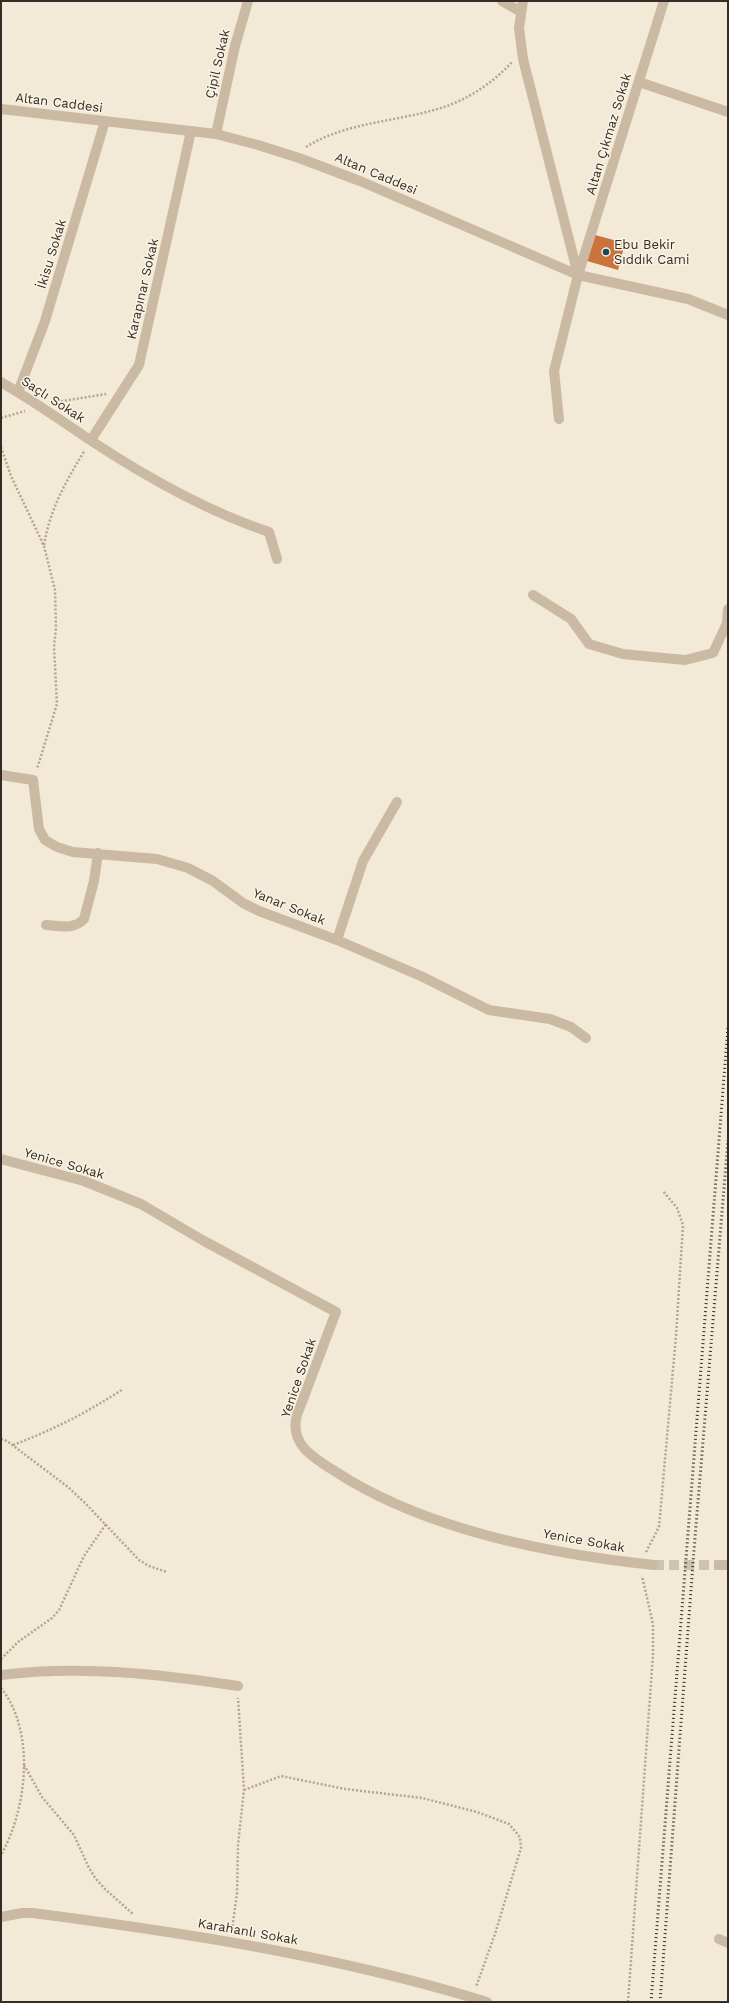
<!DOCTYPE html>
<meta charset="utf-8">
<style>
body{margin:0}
#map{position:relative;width:729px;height:2003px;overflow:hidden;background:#f2e9d7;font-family:"Work Sans",sans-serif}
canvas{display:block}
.frame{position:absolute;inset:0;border:2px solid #352c25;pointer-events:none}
</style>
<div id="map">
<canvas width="729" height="2003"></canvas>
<div class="frame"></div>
</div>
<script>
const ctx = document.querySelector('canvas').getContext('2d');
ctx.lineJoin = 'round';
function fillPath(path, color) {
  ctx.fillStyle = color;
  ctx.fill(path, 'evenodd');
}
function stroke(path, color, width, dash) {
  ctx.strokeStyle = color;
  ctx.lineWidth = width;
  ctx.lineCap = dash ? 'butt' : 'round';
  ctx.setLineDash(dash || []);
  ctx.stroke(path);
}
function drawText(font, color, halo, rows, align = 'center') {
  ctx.font = font + ' "Work Sans",sans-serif';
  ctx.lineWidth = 3;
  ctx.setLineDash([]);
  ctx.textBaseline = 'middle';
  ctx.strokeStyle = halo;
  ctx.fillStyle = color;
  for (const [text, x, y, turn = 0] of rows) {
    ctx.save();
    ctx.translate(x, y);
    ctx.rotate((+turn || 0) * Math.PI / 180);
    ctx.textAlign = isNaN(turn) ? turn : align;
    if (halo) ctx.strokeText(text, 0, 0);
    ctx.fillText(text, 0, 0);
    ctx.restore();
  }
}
const building = new Path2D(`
 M595,235L625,243L618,270L587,261Z`);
const minorTunnel = new Path2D(`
 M654,1565H719`);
const path = new Path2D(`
 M306,147C348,121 399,122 444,107C469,99 495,81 512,62
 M57,402L106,394
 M1,418L25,411
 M1,447L11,476L44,546L55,590L56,628L54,647L57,704L37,769
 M44,545C50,509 66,481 85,450
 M1,1439L7,1441L68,1487L86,1504L139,1560L149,1566L167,1572
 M13,1445C53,1430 88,1412 123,1389
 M646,1552L659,1527L676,1336L683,1225L677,1208L663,1191
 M1,1659L18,1642L52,1618L59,1610L84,1556L106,1524
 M1,1688C36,1732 27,1809 1,1855
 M24,1765L42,1797L74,1835L89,1868L96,1879L105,1889L133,1914
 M244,1790L281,1776L345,1789L422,1798L477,1812L509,1824L520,1837L521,1848L495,1934L476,1987
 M232,1930L237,1893L238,1845L244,1790L238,1698
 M628,2002L653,1655V1624L642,1576`);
const minor = new Path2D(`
 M502,1L521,12
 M523,1L519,28L523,59L578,275
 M639,82L728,112
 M1,109L216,134L258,145L299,158L360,181L578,275L688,299L728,315
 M216,134L235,46L248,1
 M1,382C32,400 61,420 90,440C146,477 206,511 269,532L277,559
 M18,392L45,321L105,121
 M559,419L554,371L578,275L664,1
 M91,440L139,365L191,131
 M533,595L571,619L589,644L623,654L685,660L713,653L727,623L728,609
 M1,775L33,780L39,829L45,840L57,847L73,852L157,859L188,868L213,881L243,903L259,911L337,940L423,977L489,1010L550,1019L571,1027L586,1038
 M46,925C61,926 73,930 84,919L94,881L98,853
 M337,940L363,861L397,802
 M1,1159L84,1181L141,1204L204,1241L336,1312L297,1415C289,1443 312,1457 333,1470C422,1529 549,1554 654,1565
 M719,1565H728
 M1,1675C81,1665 159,1674 238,1686
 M1,1917L22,1913H33C186,1933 338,1956 487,2002
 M719,1939L728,1943`);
const rail = new Path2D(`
 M651,2002L728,1026
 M660,2002L694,1550L728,1140`);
const markers = [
 [606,252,4,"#1a4a57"]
];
const streetNames = [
 ["Çipil Sokak",218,64,-77],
 ["Altan Caddesi",59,103,7],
 ["Altan Çıkmaz Sokak",609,134,-73],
 ["Altan Caddesi",376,174,23],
 ["İkisu Sokak",52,254,-73],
 ["Karapınar Sokak",143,289,-77],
 ["Saçlı Sokak",53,400,33],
 ["Yanar Sokak",289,907,22],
 ["Yenice Sokak",64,1164,16],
 ["Yenice Sokak",299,1378,-71],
 ["Yenice Sokak",584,1541,10],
 ["Karahanlı Sokak",248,1932,10]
];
const poiNames = [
 ["Ebu Bekir",614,245],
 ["Sıddık Cami",614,260]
];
fillPath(building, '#ca733d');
stroke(minorTunnel, '#ccc3b3', 10, [10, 5]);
stroke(path, '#b6a48d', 2.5, [2, 2]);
stroke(minor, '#cabaa3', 10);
stroke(rail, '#352c25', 3, [1, 3]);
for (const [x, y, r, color] of markers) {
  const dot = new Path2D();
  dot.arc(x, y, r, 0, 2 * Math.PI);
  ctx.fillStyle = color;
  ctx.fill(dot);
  stroke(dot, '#faf3e4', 1.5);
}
drawText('13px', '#352c25', '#faf3e4', streetNames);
drawText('13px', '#352c25', '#faf3e4', poiNames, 'left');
</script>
